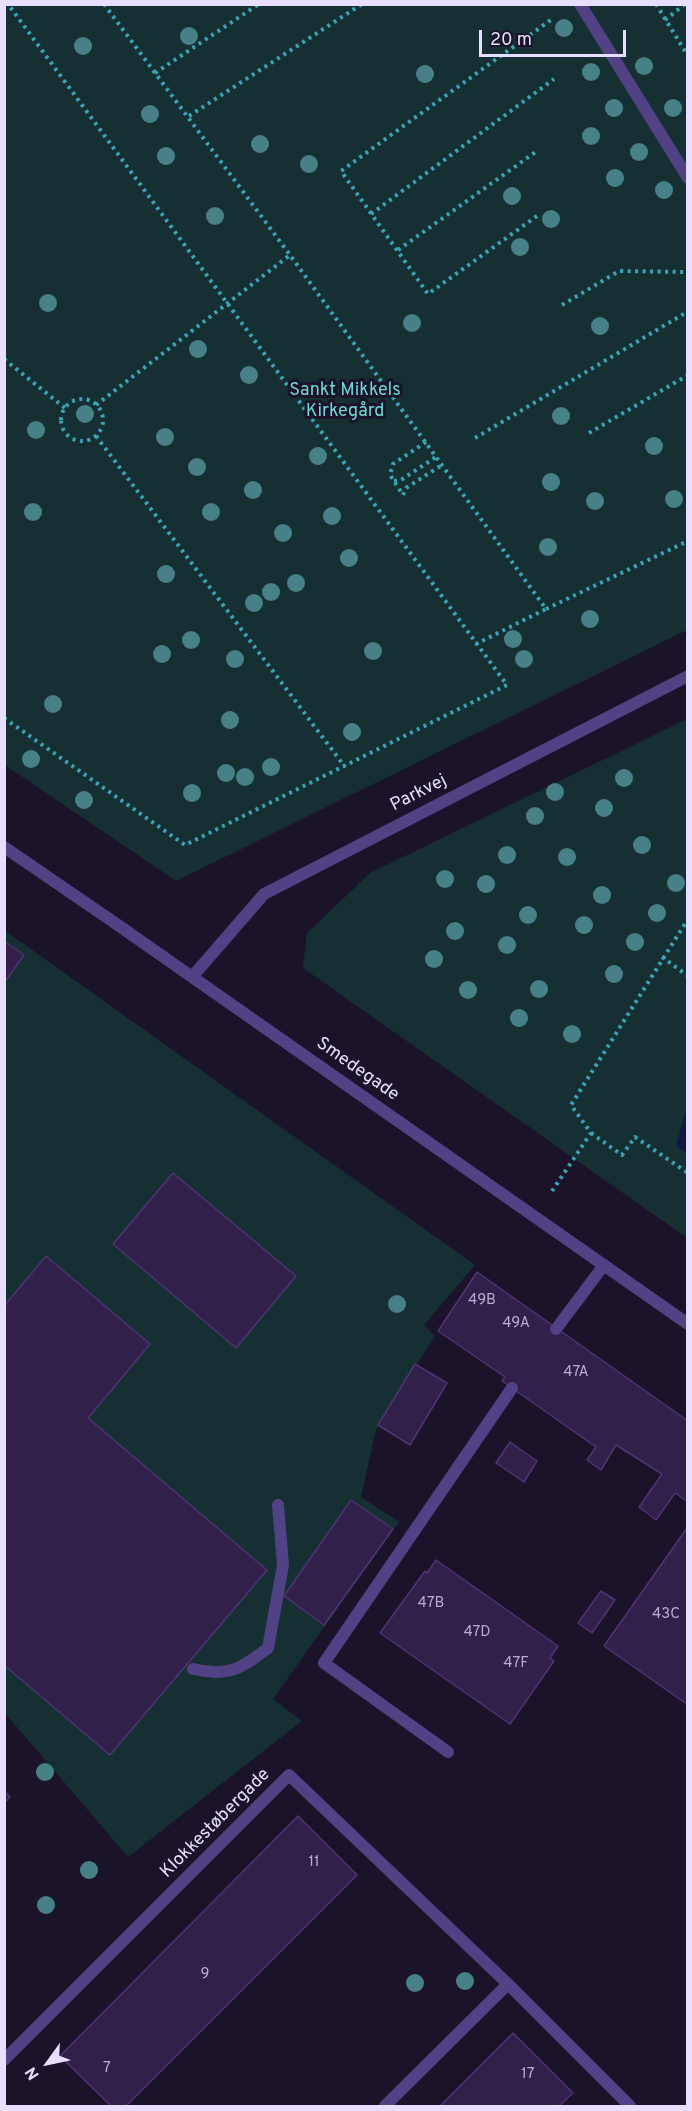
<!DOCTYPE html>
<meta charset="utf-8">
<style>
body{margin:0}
#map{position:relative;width:692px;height:2111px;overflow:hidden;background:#1b132a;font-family:Overpass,sans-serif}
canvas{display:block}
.frame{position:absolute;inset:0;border:6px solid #e8defd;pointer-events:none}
.north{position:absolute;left:18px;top:2033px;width:60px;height:60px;-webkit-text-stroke:4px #1b132a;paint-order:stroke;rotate:237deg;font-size:16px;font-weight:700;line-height:24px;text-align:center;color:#e8defd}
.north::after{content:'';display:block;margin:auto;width:21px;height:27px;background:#e8defd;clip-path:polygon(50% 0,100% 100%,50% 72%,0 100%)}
.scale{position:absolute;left:479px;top:30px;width:147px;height:27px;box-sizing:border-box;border:3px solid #e8defd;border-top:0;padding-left:8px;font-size:18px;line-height:21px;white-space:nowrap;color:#e8defd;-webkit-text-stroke:4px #1b132a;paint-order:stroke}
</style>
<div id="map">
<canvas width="692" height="2111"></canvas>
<div class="frame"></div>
<div class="north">N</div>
<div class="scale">20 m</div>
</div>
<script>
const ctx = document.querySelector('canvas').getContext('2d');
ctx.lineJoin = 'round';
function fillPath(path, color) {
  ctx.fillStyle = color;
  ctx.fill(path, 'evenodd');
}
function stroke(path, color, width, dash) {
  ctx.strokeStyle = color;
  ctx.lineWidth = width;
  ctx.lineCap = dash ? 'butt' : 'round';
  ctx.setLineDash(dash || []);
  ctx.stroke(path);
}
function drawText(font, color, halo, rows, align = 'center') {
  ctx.font = font + ' Overpass,sans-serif';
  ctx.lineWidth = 6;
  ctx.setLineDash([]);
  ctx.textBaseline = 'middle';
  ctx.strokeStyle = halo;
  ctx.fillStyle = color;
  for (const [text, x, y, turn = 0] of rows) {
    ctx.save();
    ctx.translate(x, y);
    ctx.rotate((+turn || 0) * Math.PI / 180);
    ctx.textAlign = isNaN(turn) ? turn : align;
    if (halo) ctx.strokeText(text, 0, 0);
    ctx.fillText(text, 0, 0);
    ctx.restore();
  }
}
const green = new Path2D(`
 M4,5H687V630L176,881L5,765Z
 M687,719V1238L303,968L307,933L370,873Z
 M4,930L475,1265L424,1325L435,1336L376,1430L361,1497L399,1522L273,1699L302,1721L128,1857L5,1713Z`);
const water = new Path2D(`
 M687,1108L688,1154H687L676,1145Z`);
const building = new Path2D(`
 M4,941L24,955L4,983Z
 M173,1173L296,1276L236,1348L113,1244Z
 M46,1256L150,1344L88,1418L267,1570L110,1755L4,1665V1306Z
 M477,1272L688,1421V1502L675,1493L656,1520L639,1507L662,1474L616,1445L601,1470L587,1460L596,1447L502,1381L505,1377L438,1331Z
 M415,1364L447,1383L410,1445L378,1425Z
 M510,1442L537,1461L524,1482L496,1463Z
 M351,1500L393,1529L324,1625L284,1596Z
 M687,1528H688V1705L604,1646Z
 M436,1560L558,1646L550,1658L554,1661L510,1724L380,1633L425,1571L427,1573Z
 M601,1591L615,1600L592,1633L578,1623Z
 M4,1791L10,1797L4,1803Z
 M298,1816L357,1875L126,2106H111L60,2056Z
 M513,2033L573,2093L559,2106H440Z`);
const path = new Path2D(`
 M104,4L290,255L546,609L476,644
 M656,4L688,56
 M665,20L685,4
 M155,73L259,4
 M189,116L362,4
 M371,214L554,79
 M537,216L428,294L341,171L552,19
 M398,250L537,151
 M562,305L619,271L688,272
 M4,359L65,408
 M61 420a21 21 0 1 1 42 0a21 21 0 1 1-42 0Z
 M96,405L290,255
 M589,433L688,375
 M96,436L345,767
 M475,438L687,312
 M426,442L393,464L390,475L403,495L406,488L442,465
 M394,481L401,480L436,457
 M546,609L688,541
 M4,718L185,845L507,685L8,4
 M662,957L688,976
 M591,1133L622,1155L635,1137L688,1173
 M552,1191L591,1133L571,1105L688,919`);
const service = new Path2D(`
 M580,4L688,178
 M556,1329L604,1265
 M193,1669C229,1677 240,1669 268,1648L283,1565L278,1505
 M448,1752L324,1663L512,1388`);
const minor = new Path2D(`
 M4,2060L289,1775L508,1984L630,2106
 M385,2106L508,1984`);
const tertiary = new Path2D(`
 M4,847L115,923L688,1324
 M192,977L264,894L688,676`);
const trees = [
 [564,28],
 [189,36],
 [83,46],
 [644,66],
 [591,72],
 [425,74],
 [614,108],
 [673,108],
 [150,114],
 [591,136],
 [260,144],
 [639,152],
 [166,156],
 [309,164],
 [615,178],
 [664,190],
 [512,196],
 [215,216],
 [551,219],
 [520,247],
 [48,303],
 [412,323],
 [600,326],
 [198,349],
 [249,375],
 [85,414],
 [561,416],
 [36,430],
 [165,437],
 [654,446],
 [318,456],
 [197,467],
 [551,482],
 [253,490],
 [674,499],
 [595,501],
 [33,512],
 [211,512],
 [332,516],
 [283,533],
 [548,547],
 [349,558],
 [166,574],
 [296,583],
 [271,592],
 [254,603],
 [590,619],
 [513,639],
 [191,640],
 [373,651],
 [162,654],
 [235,659],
 [524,659],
 [53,704],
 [230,720],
 [352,732],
 [31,759],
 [271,767],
 [226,773],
 [245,777],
 [624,778],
 [555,792],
 [192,793],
 [84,800],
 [604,808],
 [535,816],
 [642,845],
 [507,855],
 [567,857],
 [445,879],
 [676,883],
 [486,884],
 [602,895],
 [657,913],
 [528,915],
 [584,925],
 [455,931],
 [635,942],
 [507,945],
 [434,959],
 [614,974],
 [539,989],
 [468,990],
 [519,1018],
 [572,1034],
 [397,1304],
 [45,1772],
 [89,1870],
 [46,1905],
 [465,1981],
 [415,1983]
];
const numberNames = [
 ["49B",482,1301],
 ["49A",516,1324],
 ["47A",576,1373],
 ["47B",431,1604],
 ["43C",666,1615],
 ["47D",477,1633],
 ["47F",516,1664],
 ["11",314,1863],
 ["9",205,1975],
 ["7",107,2069],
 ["17",528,2075]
];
const parkNames = [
 ["Sankt Mikkels",345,391],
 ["Kirkegård",345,412]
];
const streetNames = [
 ["Parkvej",419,794,-27],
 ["Smedegade",357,1070,35],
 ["Klokkestøbergade",216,1824,-45]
];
fillPath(green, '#162f33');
fillPath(water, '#0f1846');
fillPath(building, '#312049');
stroke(building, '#4d3474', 1.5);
stroke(path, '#3aa4b5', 4, [3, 4.5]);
stroke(service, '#514185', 12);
stroke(minor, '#514185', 12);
stroke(tertiary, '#514185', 12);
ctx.fillStyle = '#488088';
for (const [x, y] of trees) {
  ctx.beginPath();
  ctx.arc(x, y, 9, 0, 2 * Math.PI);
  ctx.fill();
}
drawText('15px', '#baaed0', null, numberNames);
drawText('18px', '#6dd9d4', '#1b132a', parkNames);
drawText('18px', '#e8defd', '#1b132a', streetNames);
</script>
